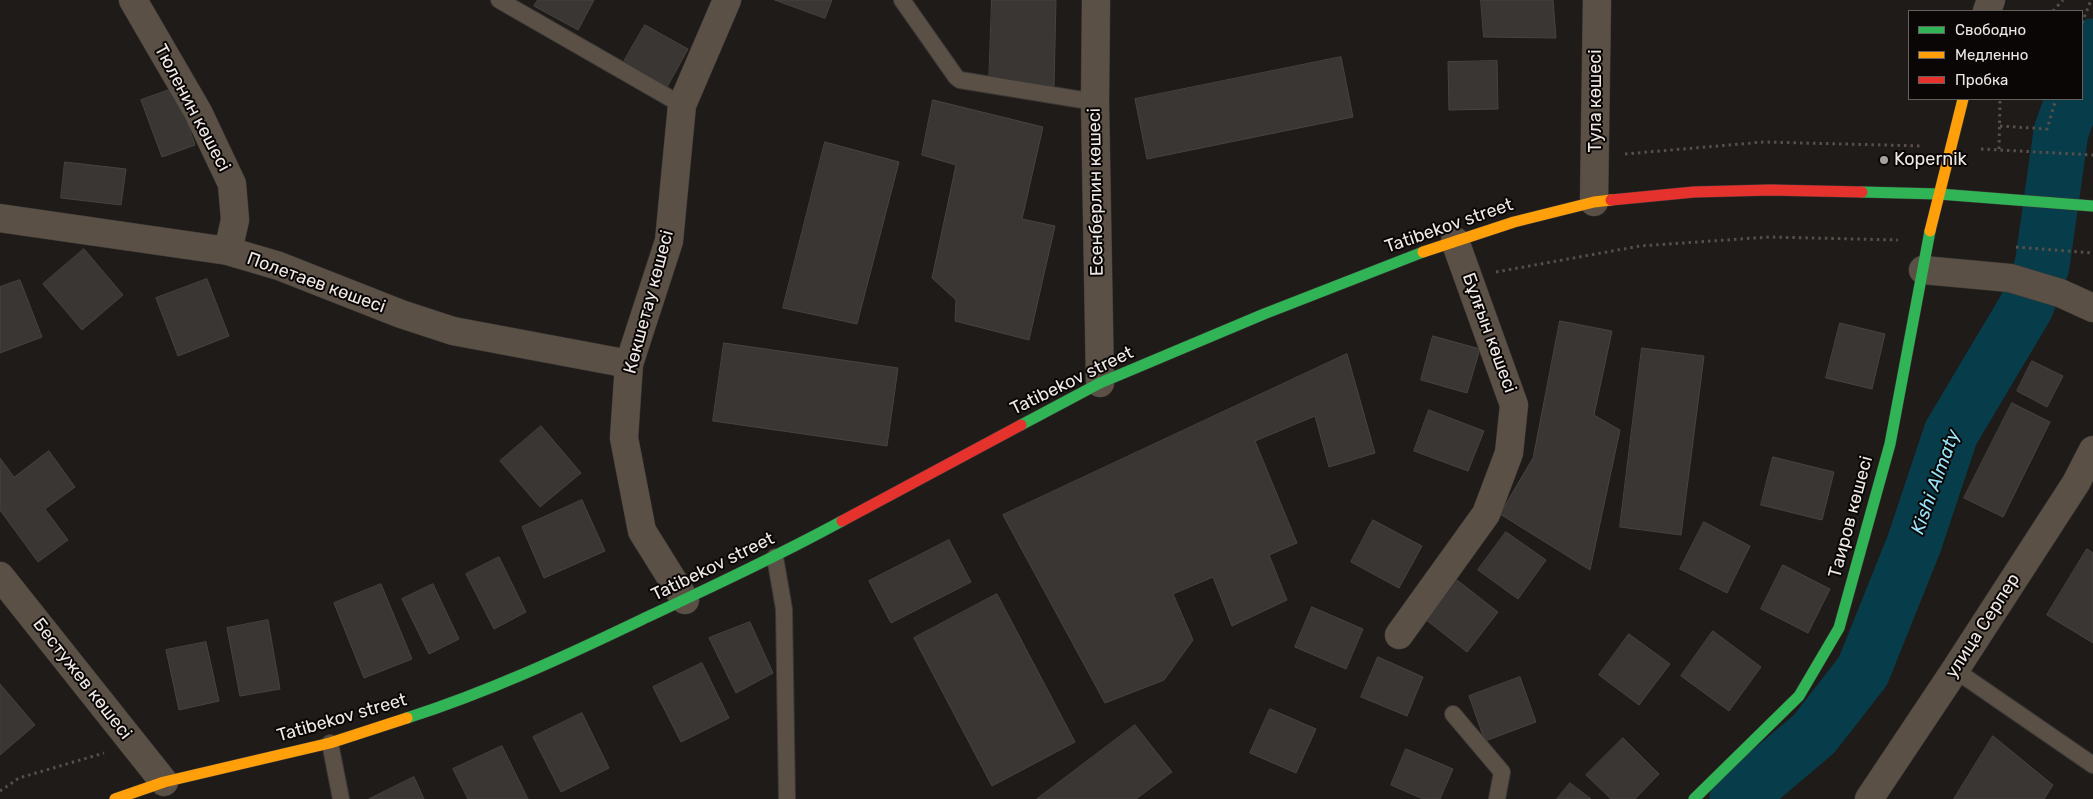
<!DOCTYPE html>
<meta charset="utf-8">
<style>
body{margin:0}
#map{position:relative;width:2093px;height:799px;overflow:hidden;background:#1f1b19;font-family:Rubik,sans-serif}
canvas{display:block}
.legend{position:absolute;left:1908px;top:10px;width:175px;height:90px;box-sizing:border-box;background:#090605;border:1px solid #65615f;margin:0;padding:6px 9px;list-style:none;font-size:15px;color:#efe9e6}
.legend li{display:flex;align-items:center;gap:10px;height:25px}
.legend b{width:25px;border:1px solid #65615f}
</style>
<div id="map">
<canvas width="2093" height="799"></canvas>
<ul class="legend">
<li><b style="height:6px;background:#30b455"></b>Свободно</li>
<li><b style="height:6px;background:#ff9f0a"></b>Медленно</li>
<li><b style="height:6px;background:#e5322d"></b>Пробка</li>
</ul>
</div>
<script>
const ctx = document.querySelector('canvas').getContext('2d');
ctx.lineJoin = 'round';
function stroke(path, color, width, dash) {
  ctx.strokeStyle = color;
  ctx.lineWidth = width;
  ctx.lineCap = dash ? 'butt' : 'round';
  ctx.setLineDash(dash || []);
  ctx.stroke(path);
}
function fillPath(path, color) {
  ctx.fillStyle = color;
  ctx.fill(path, 'evenodd');
}
function drawText(font, color, halo, rows, align = 'center') {
  ctx.font = font + ' Rubik,sans-serif';
  ctx.lineWidth = 4;
  ctx.setLineDash([]);
  ctx.textBaseline = 'middle';
  ctx.strokeStyle = halo;
  ctx.fillStyle = color;
  for (const [text, x, y, turn = 0] of rows) {
    ctx.save();
    ctx.translate(x, y);
    ctx.rotate((+turn || 0) * Math.PI / 180);
    ctx.textAlign = isNaN(turn) ? turn : align;
    if (halo) ctx.strokeText(text, 0, 0);
    ctx.fillText(text, 0, 0);
    ctx.restore();
  }
}
const river = new Path2D(`
 M2082,76L2093,46
 M1737,799L1814,734L1863,671L1914,544L1951,433L2026,307L2042,266L2061,132L2073,99`);
const building = new Path2D(`
 M538,0H594L578,30L534,6Z
 M775,0H832L825,18Z
 M992,0H1056L1054,86L989,85Z
 M1481,0H1553L1556,38L1484,37Z
 M645,25L688,49L667,87L623,63Z
 M1341,57L1353,117L1147,159L1135,99Z
 M1497,61L1498,109L1449,110L1448,62Z
 M175,88L195,145L162,157L141,100Z
 M933,100L1043,127L1022,219L1055,226L1029,340L955,321L956,300L932,278L956,165L922,155Z
 M825,142L899,162L857,324L783,308Z
 M65,162L126,169L121,205L61,198Z
 M84,249L123,295L82,330L43,284Z
 M207,279L229,336L178,356L156,298Z
 M20,280L42,337L0,353V287Z
 M1560,321L1612,331L1594,415L1620,430L1590,570L1500,514L1533,458Z
 M1840,323L1885,334L1872,389L1826,378Z
 M1433,336L1480,349L1467,393L1421,380Z
 M724,343L898,368L887,446L713,421Z
 M1642,348L1704,356L1681,535L1620,527Z
 M1347,354L1375,453L1329,467L1315,416L1255,441L1297,543L1269,555L1287,600L1232,626L1213,577L1173,594L1193,640L1164,680L1105,703L1003,515Z
 M2032,361L2063,376L2047,407L2017,391Z
 M2012,403L2050,422L2003,517L1964,498Z
 M1429,410L1484,431L1468,471L1414,451Z
 M541,426L581,473L540,507L500,461Z
 M49,451L75,487L45,509L68,540L38,562L0,510V458L14,477Z
 M1773,457L1834,472L1822,520L1761,505Z
 M582,500L605,551L544,578L522,527Z
 M1373,520L1422,546L1399,588L1351,562Z
 M1704,522L1750,546L1727,593L1680,569Z
 M1506,532L1546,560L1518,599L1478,570Z
 M949,540L971,582L891,623L869,581Z
 M2087,549L2093,553V643L2047,615Z
 M499,557L526,612L494,629L466,574Z
 M1783,565L1830,589L1808,633L1761,609Z
 M1457,580L1498,612L1467,652L1425,619Z
 M381,584L412,659L364,678L334,603Z
 M433,584L459,639L429,654L402,599Z
 M997,594L1075,742L992,786L914,638Z
 M1312,607L1363,629L1346,669L1295,647Z
 M268,620L280,689L240,696L227,628Z
 M750,622L773,673L736,693L709,638Z
 M1713,631L1761,667L1729,711L1681,676Z
 M1629,634L1670,664L1639,705L1599,675Z
 M206,642L219,701L179,710L166,650Z
 M1378,657L1423,677L1407,716L1361,697Z
 M702,663L729,718L681,742L653,687Z
 M1520,677L1536,722L1485,741L1469,696Z
 M0,684L35,725L0,755Z
 M1270,709L1316,729L1296,773L1250,753Z
 M582,713L609,768L561,792L533,737Z
 M1135,725L1172,772L1136,799H1037Z
 M1993,736L2053,785L2044,799H1954Z
 M1623,738L1659,774L1635,799H1611L1586,775Z
 M502,746L528,799H468L453,769Z
 M1406,749L1453,769L1440,799H1423L1391,785Z
 M414,777L424,799H369Z
 M1570,783L1591,799H1557Z`);
const path = new Path2D(`
 M2053,11L2063,0
 M2082,23L2091,0
 M2000,126L2047,129L2056,99
 M1981,149L2093,155
 M1999,149L2000,99
 M1625,154L1764,142L1923,146
 M2016,247L2093,253
 M1496,272L1640,246L1769,237L1898,240
 M0,791L19,778L104,753`);
const lane = new Path2D(`
 M499,0L682,105
 M902,0L956,77L960,80L1095,102
 M775,557L784,609L787,799
 M1955,670L2093,765
 M1453,714L1502,772L1497,799
 M330,743L341,799`);
const street = new Path2D(`
 M133,0L198,112L232,184L235,220L228,251
 M1096,0L1095,102L1100,383
 M1987,11L1991,0
 M1594,202L1597,0
 M0,218L228,251L279,266L401,314L453,331L629,364
 M1923,270L2010,278L2060,293L2093,308
 M0,576L164,782
 M685,600L642,531L624,438L629,364L669,241L682,105L727,0
 M1399,635L1486,514L1509,453L1514,405L1455,241
 M1869,799L1955,670L2076,483L2093,450`);
const fast = new Path2D(`
 M1862,192L1939,194L2093,206
 M1021,425L1100,383L1264,314L1423,252
 M407,718C488,692 564,657 641,620C709,588 776,557 842,521
 M1694,799L1799,696L1839,628L1890,444L1930,231`);
const slow = new Path2D(`
 M1930,231L1963,99
 M1423,252L1514,222L1594,202L1611,200
 M115,799L164,782L330,743L407,718`);
const jam = new Path2D(`
 M1611,200L1694,192L1770,190L1862,192
 M842,521L1021,425`);
const markers = [
 [1884,160,5,"#a6a19e"]
];
const streetNames = [
 ["Тула көшесі",1596,101,-90],
 ["Тюленин көшесі",192,108,62],
 ["Есенберлин көшесі",1096,192,-91],
 ["Tatibekov street",1449,226,-19],
 ["Полетаев көшесі",316,283,20],
 ["Көкшетау көшесі",649,302,-75],
 ["Бұлғын көшесі",1489,333,70],
 ["Tatibekov street",1072,381,-26],
 ["Таиров көшесі",1851,517,-75],
 ["Tatibekov street",713,567,-26],
 ["улица Серпер",1983,626,-57],
 ["Бестужев көшесі",82,679,52],
 ["Tatibekov street",342,718,-16]
];
const poiNames = [
 ["Kopernik",1894,160]
];
const waterNames = [
 ["Kіshі Almaty",1936,482,-70]
];
stroke(river, '#073d4b', 55);
fillPath(building, '#3a3634');
stroke(building, '#464341', 1);
stroke(lane, '#3b3837', 18);
stroke(street, '#3b3837', 29);
stroke(fast, '#3b3837', 12);
stroke(slow, '#3b3837', 12);
stroke(jam, '#3b3837', 12);
stroke(path, '#574f48', 3, [2.5, 4]);
stroke(lane, '#5a5045', 16);
stroke(street, '#5a5045', 28);
stroke(fast, '#30b455', 11);
stroke(slow, '#ff9f0a', 11);
stroke(jam, '#e5322d', 11);
for (const [x, y, r, color] of markers) {
  const dot = new Path2D();
  dot.arc(x, y, r, 0, 2 * Math.PI);
  ctx.fillStyle = color;
  ctx.fill(dot);
  stroke(dot, '#090605', 2);
}
drawText('18px', '#efe9e6', '#090605', streetNames);
drawText('18px', '#efe9e6', '#090605', poiNames, 'left');
drawText('italic 19px', '#9ae2fa', '#090605', waterNames);
</script>
